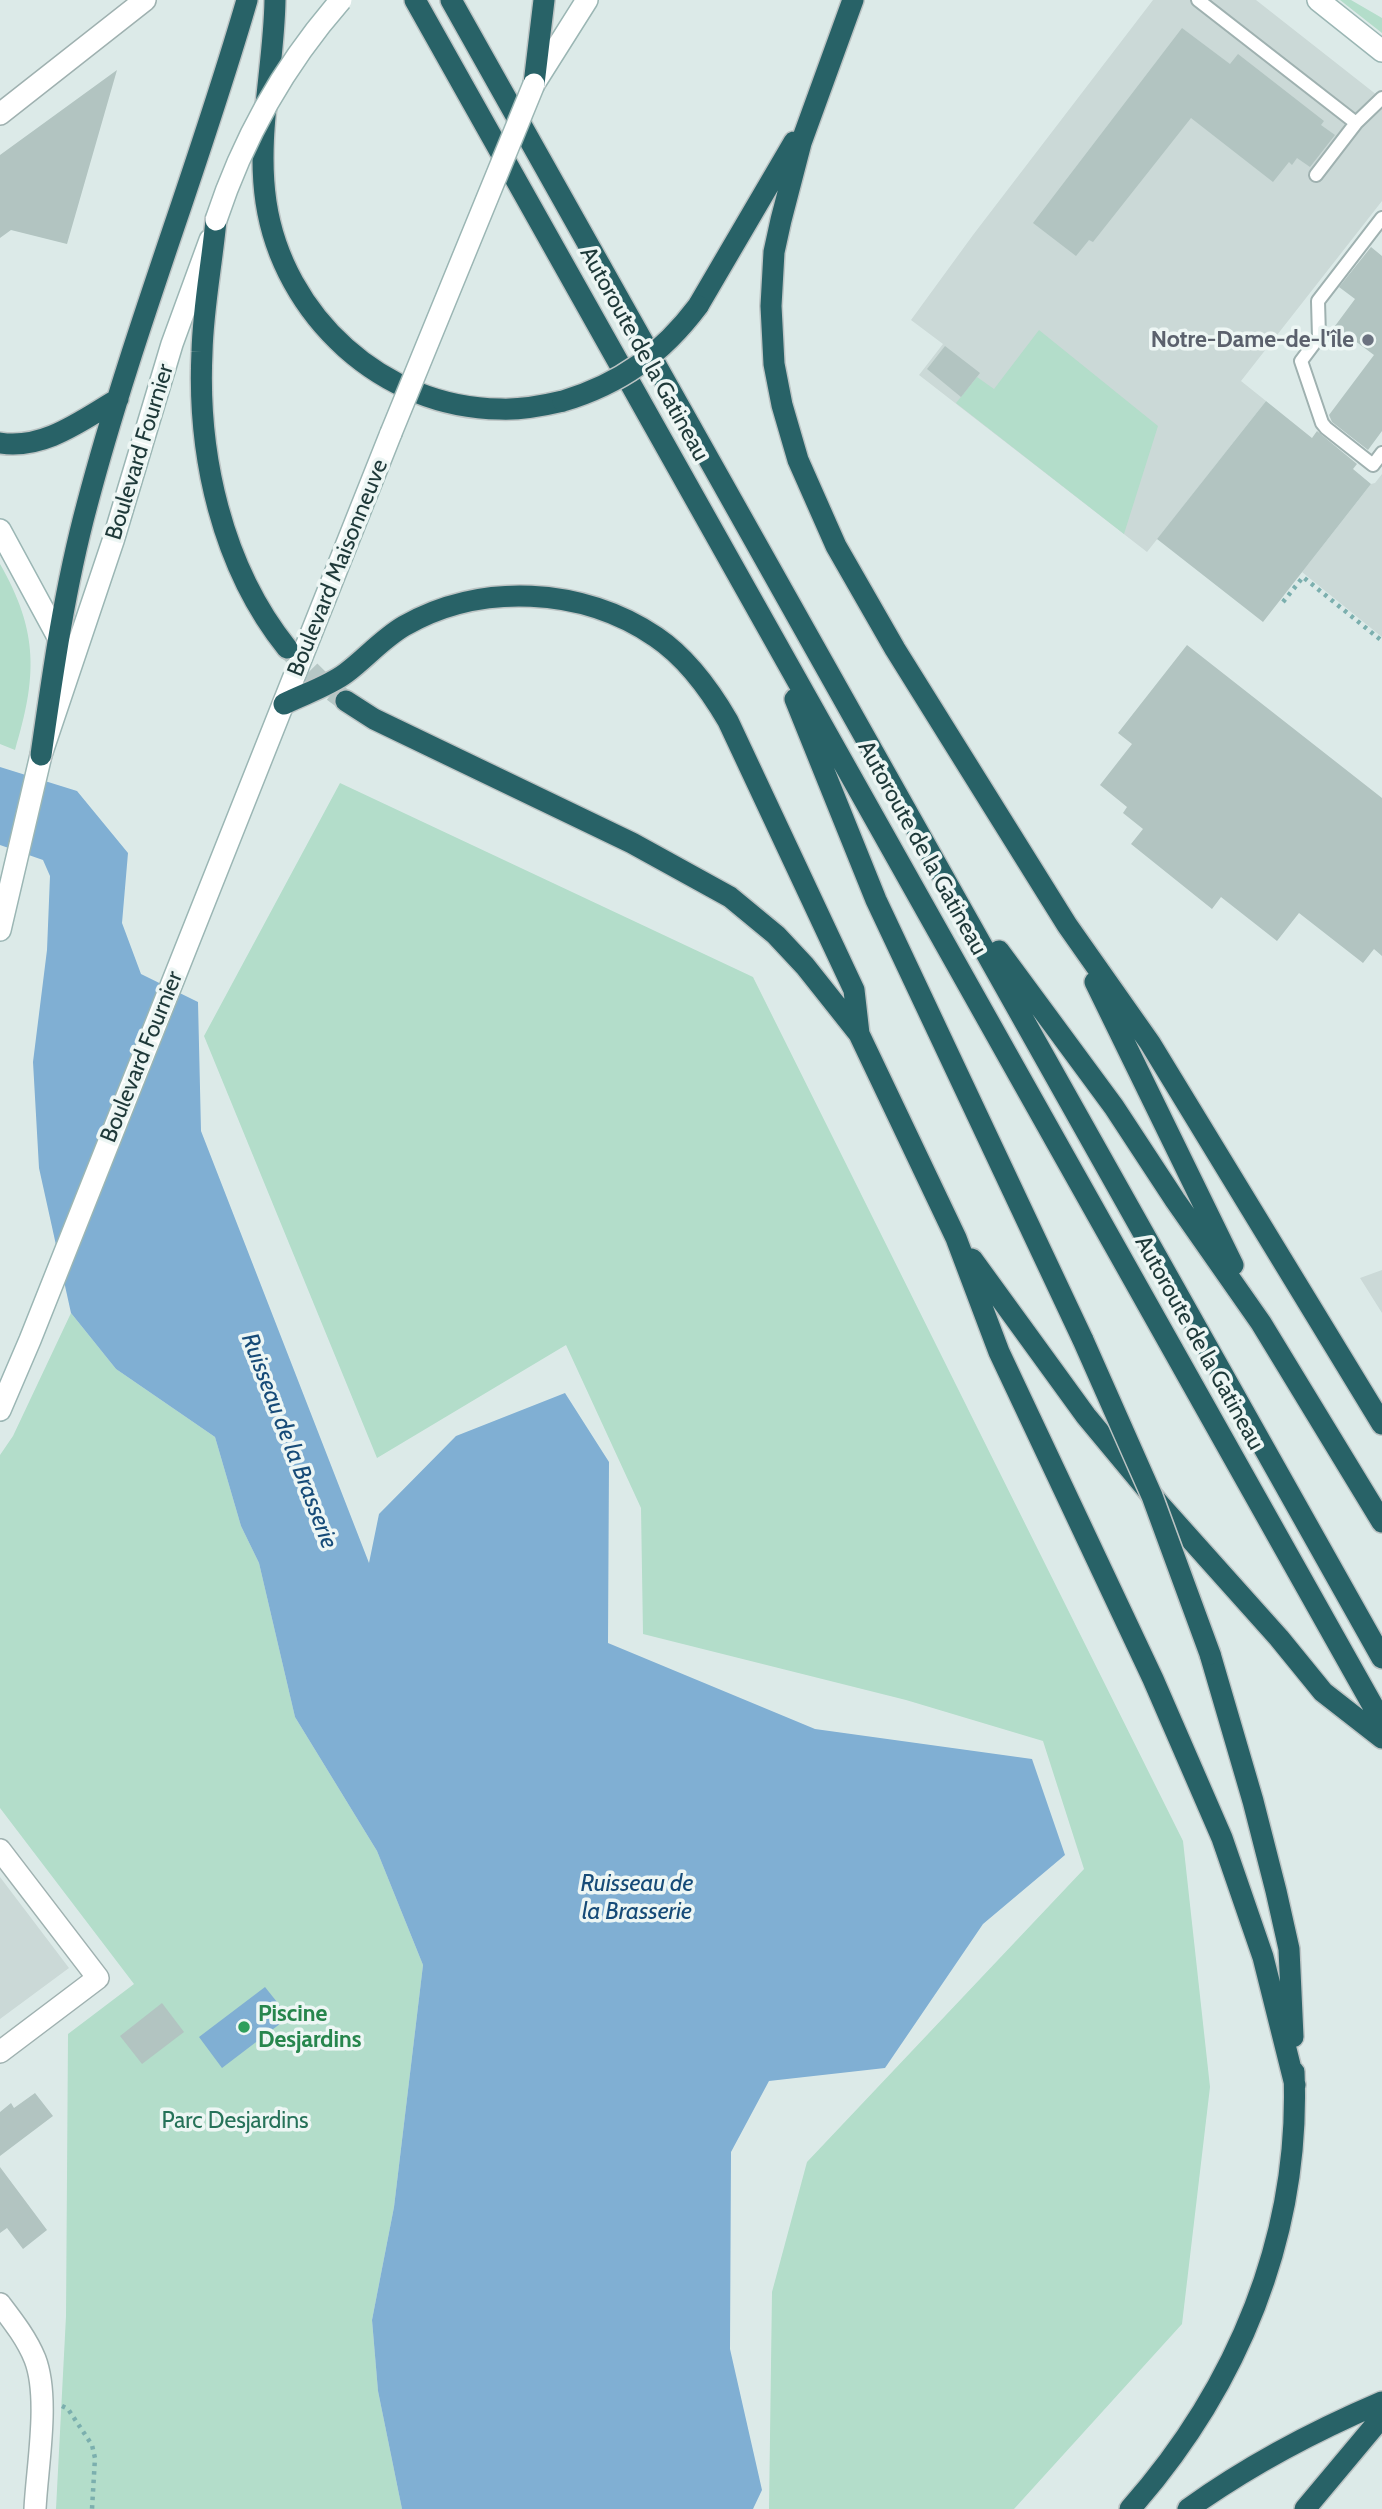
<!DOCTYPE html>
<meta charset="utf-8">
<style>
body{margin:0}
canvas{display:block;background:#dceae8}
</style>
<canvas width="1382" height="2509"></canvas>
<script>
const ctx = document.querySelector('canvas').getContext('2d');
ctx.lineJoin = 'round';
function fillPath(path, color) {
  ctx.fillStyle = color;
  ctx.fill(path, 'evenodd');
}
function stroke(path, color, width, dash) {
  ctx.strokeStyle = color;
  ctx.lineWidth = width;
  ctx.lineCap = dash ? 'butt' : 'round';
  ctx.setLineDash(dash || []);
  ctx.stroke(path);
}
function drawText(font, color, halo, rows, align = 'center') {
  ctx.font = font + ' Cabin,sans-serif';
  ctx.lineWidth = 7;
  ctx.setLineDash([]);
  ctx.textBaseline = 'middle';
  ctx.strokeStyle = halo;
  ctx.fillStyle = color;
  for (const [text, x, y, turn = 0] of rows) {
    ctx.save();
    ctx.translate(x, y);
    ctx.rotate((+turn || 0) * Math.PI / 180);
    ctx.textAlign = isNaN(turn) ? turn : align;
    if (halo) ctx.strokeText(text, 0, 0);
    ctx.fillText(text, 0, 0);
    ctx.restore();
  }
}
const built = new Path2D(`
 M1153,0H1256L1382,99V201L1241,381L1266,401L1147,552L919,375L943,344L911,320L973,235Z
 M1382,474V637L1302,572L1371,484L1375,483Z
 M1382,1270V1313L1360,1278Z
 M0,1877L69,1968L0,2019Z`);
const green = new Path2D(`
 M1340,0H1351L1382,18V33Z
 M1039,330L1158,426L1124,534L956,403L977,377L994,389Z
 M0,564C39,632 37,677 15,750L0,744Z
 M340,783L753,977L1183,1841L1210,2087L1182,2324L1014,2509H769L772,2292L807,2162L1084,1869L1043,1741L906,1700L643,1634L641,1508L566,1345L377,1458L204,1036Z
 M71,1313L116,1369L215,1437L241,1526L259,1563L295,1717L377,1851L423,1965L394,2207L372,2320L378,2391L402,2509H56L66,2316L68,2034L134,1984L0,1808V1455L13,1436Z`);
const water = new Path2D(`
 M0,767L77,791L128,853L122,923L141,974L198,1002L201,1131L369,1563L379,1514L456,1436L565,1393L609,1462L608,1643L815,1729L1032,1759L1065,1855L983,1924L885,2068L769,2081L731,2152L730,2349L762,2490L753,2509H402L378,2391L372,2320L394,2207L423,1965L377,1851L295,1717L259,1563L241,1526L215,1437L116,1369L71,1313L39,1168L33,1062L47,950L50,876L43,860L0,845Z
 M265,1987L289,2017L222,2068L199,2037Z`);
const building = new Path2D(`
 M1182,28L1230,64L1238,54L1324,121L1321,125L1335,135L1310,167L1297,158L1292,165L1289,162L1273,182L1191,118L1093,242L1089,240L1076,256L1033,223Z
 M117,70L67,244L11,230L0,238V155Z
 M1371,247L1382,256V431L1368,450L1332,422L1329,415L1374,355L1335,326L1355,299L1339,287Z
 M945,346L980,373L961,397L927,369Z
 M1266,401L1312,438L1317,431L1357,464L1353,469L1371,484L1263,622L1157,539Z
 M1187,645L1382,798V956L1374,949L1363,963L1299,913L1277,941L1221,897L1212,909L1131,844L1143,829L1123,813L1127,807L1100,785L1132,744L1118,733Z
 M162,2003L184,2032L142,2064L120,2036Z
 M35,2093L53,2116L0,2156V2112L11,2103L14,2108Z
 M0,2167L47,2230L23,2249L7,2228L0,2233Z`);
const highwayTunnel = new Path2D(`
 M288,649L321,682L346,701`);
const path = new Path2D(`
 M1283,602L1303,577L1382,641
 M62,2406L68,2409L92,2445L95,2458L92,2509`);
const lane = new Path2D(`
 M1198,0L1356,123
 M1316,175L1356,123L1382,98
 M1382,218L1318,301L1319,337L1301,361L1322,423L1326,428L1373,465L1382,453`);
const street = new Path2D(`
 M0,114L145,0
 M0,1850L98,1978L0,2052
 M0,2304C13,2321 27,2339 35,2359C50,2398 37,2467 35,2509`);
const secondary = new Path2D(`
 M1318,0L1382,51
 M534,84L587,0
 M0,530L58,637
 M0,930L41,755L113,541L172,344L210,240
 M0,1410L30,1340L391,433`);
const highway = new Path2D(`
 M275,0C274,67 256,135 266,202C283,316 383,408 500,409C521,410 542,406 563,401
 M415,0L1382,1722
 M451,0L1382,1658
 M853,0L801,143L781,220L774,252L771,306L774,364L782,405L798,460L836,546L895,649L1067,925L1150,1043L1382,1424
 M534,84L544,0
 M216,220C212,264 203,308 202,352C197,455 222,567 287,648
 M698,306L794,142
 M0,443C44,450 82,420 118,399
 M795,699L876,900L1083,1340
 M346,701L374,719L632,843L730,897L776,935L805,966L859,1034L956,1238L999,1352L1153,1679L1222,1838L1263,1957L1295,2085
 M284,704C304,694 329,686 346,673C366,658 382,639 404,626C480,582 583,587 656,637C687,658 710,690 728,721L854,990L859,1034
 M41,755C53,671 65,587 87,505C132,334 198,170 247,0
 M999,951L1114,1107L1175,1200L1261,1323L1382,1522
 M1095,982L1233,1265
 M972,1259L1086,1416L1160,1505L1279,1638L1323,1692L1382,1738
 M1210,1654L1253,1801L1276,1891L1289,1949L1293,2037
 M1130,2509C1237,2388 1301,2236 1294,2072
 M1188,2509C1248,2466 1314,2431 1382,2402
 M1305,2509L1382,2417`);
const secondaryBridge = new Path2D(`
 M216,220C243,138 284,65 341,0
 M391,433L534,84`);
const highwayBridge = new Path2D(`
 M563,401C620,384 662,354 698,306
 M1083,1340L1152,1496L1210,1654`);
const markers = [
 [1368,340,7,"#6b7280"],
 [244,2027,7,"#2e9e5b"]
];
const worshipNames = [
 ["Notre-Dame-de-l'île",1354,340]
];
const streetNames = [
 ["Autoroute de la Gatineau",644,354,61],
 ["Boulevard Fournier",140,452,-73],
 ["Boulevard Maisonneuve",338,568,-68],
 ["Autoroute de la Gatineau",922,848,61],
 ["Boulevard Fournier",142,1057,-68],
 ["Autoroute de la Gatineau",1199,1343,61]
];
const leisureNames = [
 ["Piscine",258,2014],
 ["Desjardins",258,2040]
];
const parkNames = [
 ["Parc Desjardins",235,2121]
];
const waterNames = [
 ["Ruisseau de la Brasserie",289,1441,69],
 ["Ruisseau de",637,1884],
 ["la Brasserie",637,1912]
];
fillPath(built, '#cbd9d7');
fillPath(green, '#b3ddca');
fillPath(water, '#80afd3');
fillPath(building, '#b2c4c1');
stroke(highwayTunnel, '#b6c7c5', 21, [21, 10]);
stroke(lane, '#9fb1b0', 16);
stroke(street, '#9fb1b0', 24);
stroke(secondary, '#9bb6b4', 24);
stroke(highway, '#bcc4c4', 24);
stroke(path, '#7bafae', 4.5, [3.5, 5]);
stroke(lane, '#fff', 12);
stroke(street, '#fff', 21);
stroke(secondary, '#fff', 21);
stroke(highway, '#286267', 21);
stroke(secondaryBridge, '#9bb6b4', 24, []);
stroke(highwayBridge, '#bcc4c4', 24, []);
stroke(secondaryBridge, '#fff', 21);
stroke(highwayBridge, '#286267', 21);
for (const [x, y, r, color] of markers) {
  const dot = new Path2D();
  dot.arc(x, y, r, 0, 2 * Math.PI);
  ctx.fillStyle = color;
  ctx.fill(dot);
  stroke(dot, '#edf6f4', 2.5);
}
drawText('bold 23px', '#5b616d', '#edf6f4', worshipNames, 'right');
drawText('23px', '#1e3939', '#edf6f4', streetNames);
drawText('bold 23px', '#27864d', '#edf6f4', leisureNames, 'left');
drawText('23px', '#267259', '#edf6f4', parkNames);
drawText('italic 24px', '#164b78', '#edf6f4', waterNames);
</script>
